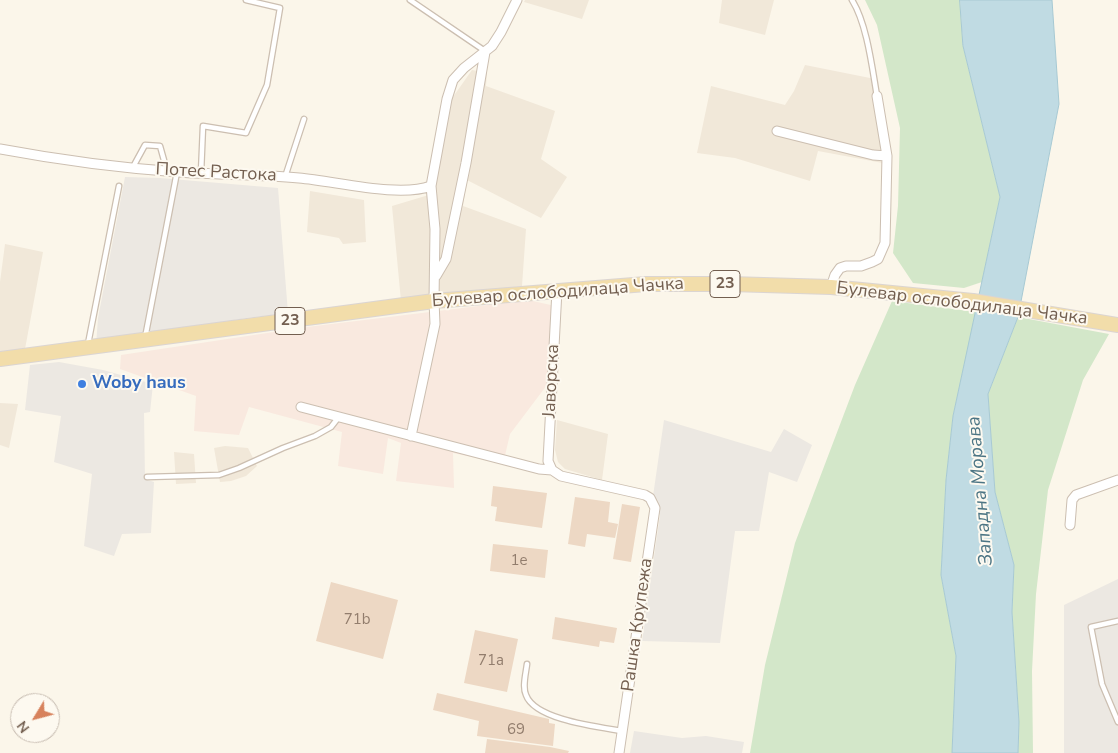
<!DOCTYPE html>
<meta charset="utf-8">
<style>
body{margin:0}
#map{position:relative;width:1118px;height:753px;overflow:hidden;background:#fbf6ea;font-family:"Nunito Sans",sans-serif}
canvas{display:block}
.north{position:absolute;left:10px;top:693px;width:50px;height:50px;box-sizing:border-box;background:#fdf9f0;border:1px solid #c6bbb0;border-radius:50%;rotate:233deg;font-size:14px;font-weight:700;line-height:20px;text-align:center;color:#735f50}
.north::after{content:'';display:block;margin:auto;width:18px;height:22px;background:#d7825c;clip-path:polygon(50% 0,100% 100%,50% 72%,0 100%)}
</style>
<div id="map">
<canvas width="1118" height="753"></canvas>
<div class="north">N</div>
</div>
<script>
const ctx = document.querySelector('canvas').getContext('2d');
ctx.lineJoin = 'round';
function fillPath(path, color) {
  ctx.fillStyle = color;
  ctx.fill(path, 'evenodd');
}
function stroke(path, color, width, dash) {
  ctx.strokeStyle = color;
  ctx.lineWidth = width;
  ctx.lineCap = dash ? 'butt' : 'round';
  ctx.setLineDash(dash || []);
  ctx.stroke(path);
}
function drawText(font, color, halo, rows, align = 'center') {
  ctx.font = font + ' "Nunito Sans",sans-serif';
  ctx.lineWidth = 4;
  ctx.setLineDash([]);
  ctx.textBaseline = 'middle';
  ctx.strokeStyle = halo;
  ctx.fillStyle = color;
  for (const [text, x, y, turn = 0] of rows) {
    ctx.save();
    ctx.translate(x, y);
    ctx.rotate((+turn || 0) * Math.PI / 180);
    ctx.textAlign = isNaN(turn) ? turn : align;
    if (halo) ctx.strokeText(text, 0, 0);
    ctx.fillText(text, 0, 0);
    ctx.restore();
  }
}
const residential = new Path2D(`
 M525,0H589L582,19L524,2Z
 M722,0H774L765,35L719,23Z
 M805,65L875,79L887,126L890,152L888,164L818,151L810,181L735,158L697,153L711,86L785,105L794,91Z
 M472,70L487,73L486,86L555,111L541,159L567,177L541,218L467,180L463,206L526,229L522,286L401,301L392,206L432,194L448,104Z
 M310,191L364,200L366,242L343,244L339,238L307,232Z
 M5,244L43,252L25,349L3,353L0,352V282Z
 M0,403L18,404L9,448L0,445Z
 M557,420L608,434L602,480L565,469L558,462L555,450Z
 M225,446L248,448L257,466L246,476L231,481L220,482L214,448Z
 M174,452L194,454L196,483L176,484Z`);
const commercial = new Path2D(`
 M528,300L560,307L553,377L510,434L503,464L453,453L454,488L396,481L401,443L388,438L383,474L338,466L342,432L249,407L239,435L194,431L196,396L120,369L121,355L307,327Z`);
const industrial = new Path2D(`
 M125,177L160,178L278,188L288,313L246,318L96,345L98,318Z
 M59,362L103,370L153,384L150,412L144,413L145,479L154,482L151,533L122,534L114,556L84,546L92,474L54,462L61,416L25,410L30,365Z
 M664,420L771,452L784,429L812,445L797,482L769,472L759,531H735L720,643L642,641L660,515L652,503Z
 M1118,579V753H1064V605Z
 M634,731L682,738L706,736L744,742L742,753H630Z`);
const green = new Path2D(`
 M865,0H960L963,46L1000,197L982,282L964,288L913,283L893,253L898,206L900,128L877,25Z
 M892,301L976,312L953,416L946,480L941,575L956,656L952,753H750L765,665L795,543L855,385Z
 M1018,317L1109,334L1083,380L1048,490L1036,594L1032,671L1033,753H1018L1019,722L1012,612L1014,565L995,492L988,394Z`);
const water = new Path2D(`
 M960,0H1052L1059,104L1018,317L988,394L995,492L1014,565L1012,612L1019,722L1018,753H952L956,656L941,575L946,480L953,416L1000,197L963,46Z`);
const building = new Path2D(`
 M493,486L547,493L542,528L495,521L497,507L491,506Z
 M575,497L610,502L608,522L618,524L615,538L587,534L585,547L568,544Z
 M622,504L640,507L631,562L613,559Z
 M493,544L548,550L545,578L490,571Z
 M331,582L398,600L383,659L316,641Z
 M555,617L617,628L614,643L600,641L599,647L552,639Z
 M475,630L518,639L507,692L464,683Z
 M437,693L549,719V723L555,724L553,746L477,736L479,721L433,710Z
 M487,739L550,747L569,751L568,753H485Z`);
const lane = new Path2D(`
 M410,0L485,51
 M852,0C867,24 872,67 877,96
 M133,167L145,145L160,146L167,171
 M201,173L203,126L246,133L267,85L280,8L246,0
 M285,177L304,119
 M145,338L177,172
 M88,344L119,186
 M147,477L219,475L239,468L283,448L315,436L331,427L338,418
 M1118,621L1091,627L1102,684L1118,722
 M527,664C526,673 522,687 526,695C535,720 599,727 622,731`);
const street = new Path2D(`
 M777,131L873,155L887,156
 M0,149C59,160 118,168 178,172C218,175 259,174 299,178C336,181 398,198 431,186
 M436,276L446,259L466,163L485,52
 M831,287L835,275L840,268L846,266H861L872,262L878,259L885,243L887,156L877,96
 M557,290L548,461L552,470L561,476L645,495L650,498L655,508L619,753
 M301,407L539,469L552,470
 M411,436L435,324L434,301L435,229L431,186L447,99L453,80L464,68L492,46L501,32L517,0
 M1070,525L1072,500L1076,495L1118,480`);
const primary = new Path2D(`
 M0,359L434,301L646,284H730L831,287L973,301L1118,325`);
const markers = [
 [82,384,5,"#3f7fe0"]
];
const numberNames = [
 ["1e",519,561],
 ["71b",357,620],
 ["71a",491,661],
 ["69",516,730]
];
const shields = [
 [725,284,30],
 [290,321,30]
];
const shieldNames = [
 ["23",725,284],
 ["23",290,321]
];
const streetNames = [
 ["Потес Растока",216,173,3],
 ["Булевар ослободилаца Чачка",558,293,-4],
 ["Булевар ослободилаца Чачка",962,304,7],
 ["Јаворска",552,381,-87],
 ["Рашка Крупежа",638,625,-82]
];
const shopNames = [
 ["Woby haus",92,384]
];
const waterNames = [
 ["Западна Морава",981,491,-95]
];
fillPath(residential, '#f1e8d9');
fillPath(commercial, '#f9e9df');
fillPath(industrial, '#ece8e2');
fillPath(green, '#d3e7c9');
fillPath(water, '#c0dbe3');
stroke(water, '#a7c9d3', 1);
fillPath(building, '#edd8c4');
stroke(lane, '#ccbfb1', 7);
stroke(street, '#ccbfb1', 11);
stroke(primary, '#dbd5d2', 16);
stroke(lane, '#fff', 4.5);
stroke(street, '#fff', 9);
stroke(primary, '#f2ddaa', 14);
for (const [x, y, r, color] of markers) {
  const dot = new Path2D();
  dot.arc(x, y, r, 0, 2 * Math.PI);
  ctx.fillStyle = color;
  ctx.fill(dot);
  stroke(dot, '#fdf9f0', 2);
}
drawText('15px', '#927d6d', null, numberNames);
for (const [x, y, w] of shields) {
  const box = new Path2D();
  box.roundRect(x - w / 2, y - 13.5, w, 27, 4);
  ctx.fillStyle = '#fdf9f0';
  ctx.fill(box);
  stroke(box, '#735f50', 1);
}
drawText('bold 16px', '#735f50', null, shieldNames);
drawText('18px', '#735f50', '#fdf9f0', streetNames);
drawText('bold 18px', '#366cbe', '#fdf9f0', shopNames, 'left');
drawText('italic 19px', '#4c7584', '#fdf9f0', waterNames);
</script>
